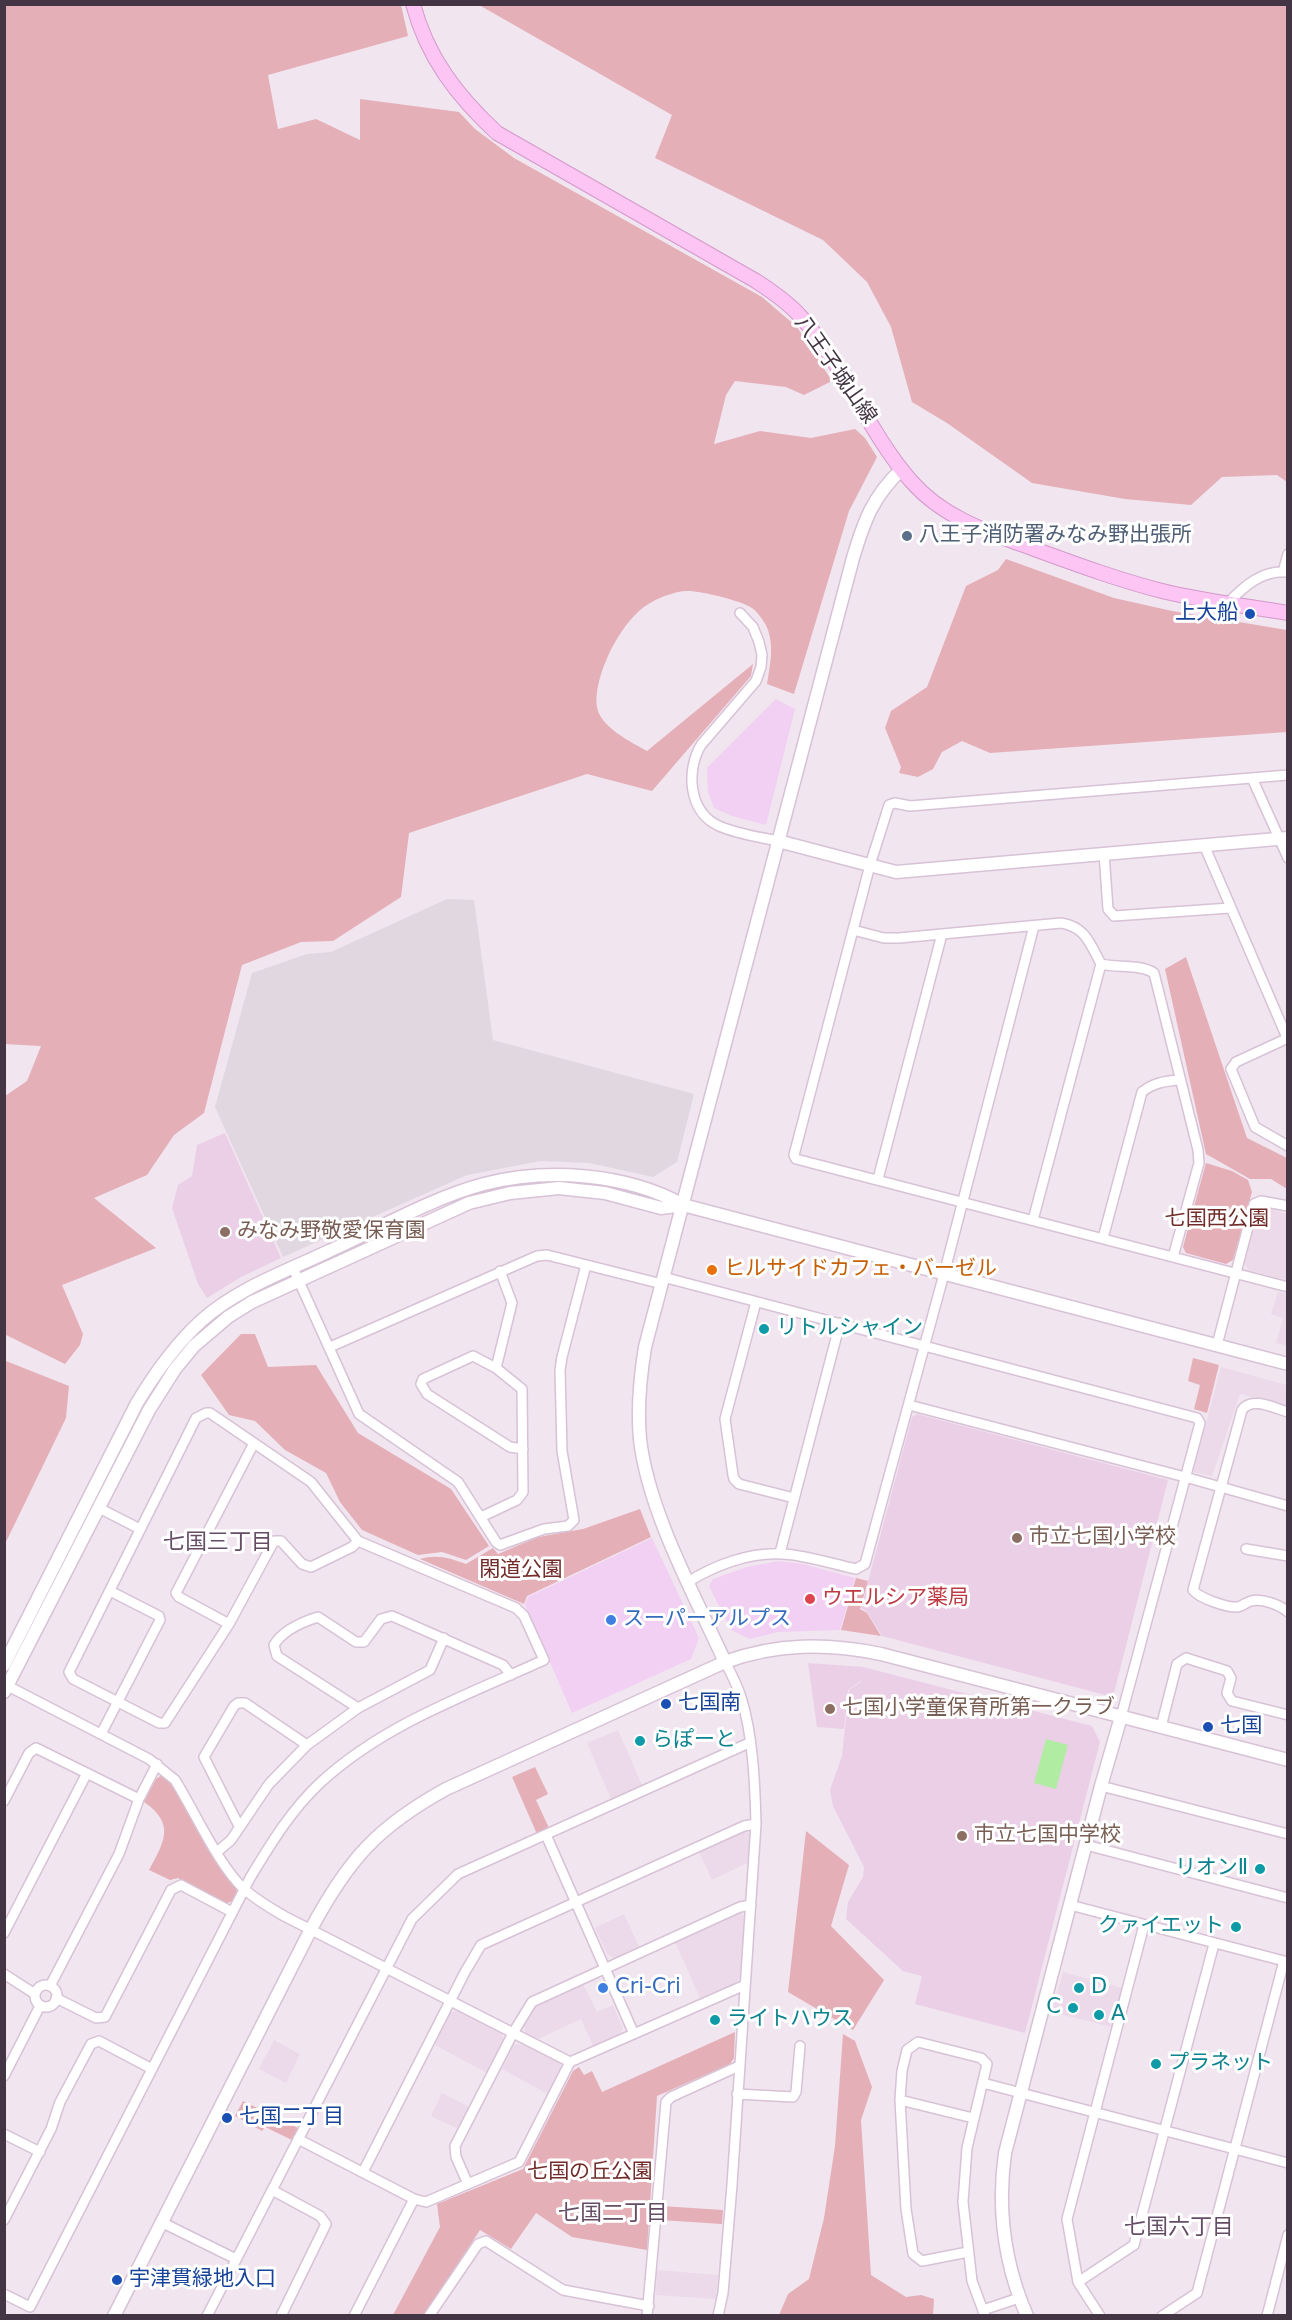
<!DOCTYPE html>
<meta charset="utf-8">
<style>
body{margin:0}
#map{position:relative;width:1292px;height:2320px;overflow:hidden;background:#f1e5f0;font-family:"DejaVu Sans",sans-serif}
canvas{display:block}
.frame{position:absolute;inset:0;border:6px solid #433543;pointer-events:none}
</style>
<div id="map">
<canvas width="1292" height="2320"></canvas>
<div class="frame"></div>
</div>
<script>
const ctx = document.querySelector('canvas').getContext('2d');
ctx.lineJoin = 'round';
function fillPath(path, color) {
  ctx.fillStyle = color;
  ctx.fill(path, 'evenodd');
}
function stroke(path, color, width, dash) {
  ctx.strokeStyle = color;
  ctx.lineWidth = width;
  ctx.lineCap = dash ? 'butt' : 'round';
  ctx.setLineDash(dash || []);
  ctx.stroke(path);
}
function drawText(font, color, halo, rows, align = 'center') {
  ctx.font = font + ' "DejaVu Sans","Noto Sans JP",sans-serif';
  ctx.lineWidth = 6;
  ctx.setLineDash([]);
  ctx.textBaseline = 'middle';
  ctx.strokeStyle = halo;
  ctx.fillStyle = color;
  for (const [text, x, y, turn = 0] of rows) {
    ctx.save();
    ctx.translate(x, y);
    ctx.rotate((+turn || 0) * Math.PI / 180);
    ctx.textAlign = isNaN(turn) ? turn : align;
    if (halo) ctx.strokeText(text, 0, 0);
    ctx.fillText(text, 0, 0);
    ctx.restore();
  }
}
const residential = new Path2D(`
 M1265,1207L1287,1214V1280L1248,1270L1244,1263L1254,1226L1273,1231L1255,1225L1259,1210Z
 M1278,1292L1287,1294V1346L1276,1343L1283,1318L1271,1314Z
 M1221,1367L1287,1385V1406L1240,1394L1212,1476L1193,1472Z
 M618,1730L642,1785L611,1799L587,1743Z
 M745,1831L750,1834L749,1862L712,1880L699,1852Z
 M740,1912L746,1917L741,1976L736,1983L700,1998L675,1942Z
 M624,1914L639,1947L614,1958L607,1954L595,1928Z
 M1063,1972L1122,1988L1111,2027L1052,2012Z
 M583,1984L597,2012L613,2005L623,2028L620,2034L593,2046L581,2019L538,2039L525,2033L524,2025L533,2008Z
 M458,2010L501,2033L504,2040L487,2073L435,2045L450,2013Z
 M274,2040L300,2054L286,2083L259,2069Z
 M522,2043L560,2062L561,2068L548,2094L502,2069L514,2045Z
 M442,2093L469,2107L458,2129L431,2116Z
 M657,2270L718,2275L716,2299L656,2295Z`);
const commercial = new Path2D(`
 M776,699L795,709L766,825L732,816L714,808L708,792L707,768Z
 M652,1538L699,1638L691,1659L572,1713L525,1605L528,1597Z
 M779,1561L803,1564L855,1578L840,1630L778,1632L750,1639L731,1630L709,1586L713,1579L747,1567Z`);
const industrial = new Path2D(`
 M447,899L474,900L493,1040L694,1094L677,1162L653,1177L589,1163L541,1161L467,1175L283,1257L215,1107L252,973L307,954L331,952Z`);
const education = new Path2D(`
 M225,1133L281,1258L241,1277L207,1298L198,1284L172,1208L178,1185L192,1176L197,1145Z
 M917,1414L1168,1480L1113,1697L882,1636L867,1612L861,1608L912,1417Z
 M808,1663L863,1667L862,1680L848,1690L844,1729L817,1727Z
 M863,1667L1092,1726L1100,1742L1025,2033L915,2004L922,1976L903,1971L846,1919L848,1902L863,1877L864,1867L833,1806L830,1790L842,1756L849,1690L862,1681Z`);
const green = new Path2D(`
 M5,4L401,5L408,36L268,75L278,129L316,119L360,140V99L459,112L475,129L514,158L762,297L797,327L832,381L804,395L786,387L735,381L726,395L714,444L760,431L811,438L855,429L865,438L877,457L849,511L794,694L767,684C770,665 774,648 768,630C766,624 758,612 752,608C743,601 698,590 686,591C677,591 660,597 652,602C623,616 593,675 597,707C600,727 631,742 647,751L753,664L751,676L652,791L587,774L409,833L401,897L333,941L301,942L242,965L204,1113L174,1135L147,1175L94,1198L156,1248L62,1285L83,1334L80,1345L65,1364L4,1334L5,1096L27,1081L41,1046L4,1044Z
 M479,5H1287V482L1277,475L1222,477L1191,505L1125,499L1032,483L947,423L912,402L891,327L867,282L823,240L655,158L672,115Z
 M1006,559L1114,598L1172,611L1287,630V732L990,753L962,741L942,752L933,769L918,777L899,773L901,767L885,728L891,711L927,687L966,586L998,570Z
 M1186,957L1247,1138L1287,1158V1189L1271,1179H1250L1206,1154L1165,969Z
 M1206,1163L1232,1171L1248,1180L1252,1192L1233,1260L1226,1264L1186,1253L1183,1247Z
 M241,1334H255L268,1367L316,1365L358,1433L451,1489L489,1546L466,1560L442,1552L418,1555L362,1530L340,1502L326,1473L285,1450L255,1421L229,1415L201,1375Z
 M1193,1358L1219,1365L1207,1413L1194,1409L1200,1385L1188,1381Z
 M6,1361L69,1386L66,1418L5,1544L4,1364Z
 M640,1509L651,1537L527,1596L524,1604L420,1559C437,1554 450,1558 466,1564L493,1548L498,1554L538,1537L583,1529Z
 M856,1578L868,1581L860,1609L867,1613L881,1636L841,1630Z
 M535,1767L548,1794L536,1800L549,1828L537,1834L512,1777Z
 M162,1775C179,1782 207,1843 216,1861C221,1871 232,1878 236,1888C238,1893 236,1896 233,1901L227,1903L178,1878L170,1880L149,1870C164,1842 176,1824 144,1802L156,1779Z
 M806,1831L849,1865L831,1926L884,1980L853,2030L788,1992Z
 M735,2032L734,2058L730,2064L657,2096L647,2250L572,2237L536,2213L511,2249L480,2230L424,2315H393L440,2227L437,2204L523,2169L573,2071L579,2067L584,2075L592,2071L602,2092Z
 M843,2034L855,2041L872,2087L861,2120L871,2275L906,2297L921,2295L934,2299L933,2315H779L788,2294L809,2279L824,2218L835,2146Z
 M243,2101L298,2128L292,2140L265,2127L262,2131L235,2116Z
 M661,2206L723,2210L722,2224L660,2220Z`);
const water = new Path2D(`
 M1046,1739L1068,1745L1056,1789L1034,1783Z`);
const minor = new Path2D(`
 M1283,572L1288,554
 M1228,603C1244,586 1262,570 1288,572
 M740,613L753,627L759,642L762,655L761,667L756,681L701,745C686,770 688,812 719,826C737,834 759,837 778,841
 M1288,775L910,806L895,803L889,805L870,865L794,1155L796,1159L1288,1287
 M1252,778L1288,858
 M1204,845L1288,1040
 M1104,853L1108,909L1114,916L1230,908
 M853,930L884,938H899L1061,923C1086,927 1090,944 1101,964C1118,968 1140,964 1154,973L1198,1150L1199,1163L1173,1257
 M1288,1038L1236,1062L1231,1069L1255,1127L1288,1146
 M878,1179L942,934
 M1033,1220L1101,964
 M1103,1238L1142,1092C1153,1083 1165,1081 1179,1080
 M293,1268L359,1414L458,1482L496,1542L500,1545L544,1529L568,1526L574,1520L562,1451L560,1370L562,1357L586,1265
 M663,1277L1197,1418L1200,1423L1121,1717
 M756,1302L725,1419L733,1475L734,1479L739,1484L794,1498
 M1217,1345L1254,1204L1261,1201L1288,1206
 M330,1347L537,1256L547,1255L662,1284
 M496,1368L512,1303L500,1271
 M909,1405L1185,1477L1288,1506
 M1288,1412C1274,1408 1251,1396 1242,1410L1193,1590C1199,1598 1227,1608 1238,1607C1242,1606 1247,1602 1251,1601C1262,1598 1280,1605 1288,1612
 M99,1508L140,1529
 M481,1517L517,1500L523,1492L522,1389L496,1368L473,1356L423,1379L421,1384L427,1394L510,1447L523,1449
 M1246,1549L1288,1556
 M780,1553L840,1323
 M688,1582C715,1565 750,1552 782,1554C807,1555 832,1564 856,1569L865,1564L944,1274L1034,926
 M229,1624L179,1597L176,1593L254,1443
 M4,1684L149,1759L175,1780C195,1812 218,1865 245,1890C257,1900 270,1908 284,1916L570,2062
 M358,1708L277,1656L274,1645C283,1630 302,1622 318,1617L356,1642H364L381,1619L392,1616L503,1665L511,1675
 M1161,1727L1177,1664L1186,1658L1227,1671L1231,1678L1227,1693L1232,1701L1288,1715
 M101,1734L160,1620L159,1616L110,1591
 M1101,1786L1288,1834
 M4,1801L29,1753L36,1748L139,1799
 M239,1826L204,1757L234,1706L238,1703H245L307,1745
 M546,1835L634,2034
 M1086,1845L1288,1898
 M217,1852L231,1840L269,1784L307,1745L358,1708L430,1670L444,1638
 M1070,1905L1288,1962
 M4,1933L87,1773
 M4,1974L35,1994
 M35 1996a11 11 0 1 1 22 0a11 11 0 1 1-22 0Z
 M50,1986L119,1854L139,1799L157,1764
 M56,1998L96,2018L105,2017L171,1890L181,1885L232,1912
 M4,2076L40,2006
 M983,2083L1288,2163
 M737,2094L793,2097L796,2092L800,2046
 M900,2100L973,2118
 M4,2134L40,2152
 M298,2139L414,2199L426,2202L519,2162L570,2062L745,1985
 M363,2172L465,1972L481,1945L744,1826L756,1824
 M468,2184L456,2157L455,2146L513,2033L532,2002L740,1907L751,1905
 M272,2190L320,2216L326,2224L281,2316
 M4,2220L51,2129L60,2102L91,2044L99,2041L152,2069
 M161,2222L236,2259
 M968,2252L922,2261L913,2254L906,2209L900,2100L902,2071L907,2050L918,2042L981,2058L987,2064L967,2148L963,2202L972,2281L985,2316
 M1078,2282L1134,2245L1214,1944
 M4,2294L30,2307L250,1878C270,1845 291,1810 320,1783C384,1724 467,1695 544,1660L524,1616L516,1608L358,1541L311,1482L210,1413H206L196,1418L69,1672L73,1679L159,1723H165L229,1624L274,1541H281L302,1564L311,1567L352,1547L358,1541
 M983,2310L1019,2298
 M207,2316L412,1919L458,1874L749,1743
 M354,2316L414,2199
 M429,2316L478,2244L486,2241L563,2290L649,2306
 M647,2316L666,2102L671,2097L739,2066
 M718,2316L723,2293L732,2185L756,1824C755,1784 753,1735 741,1697C737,1685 731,1673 725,1662
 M1100,2316L1078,2282L1067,2219L1144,1925
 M1162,2316L1197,2293L1284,1961
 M1267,2316L1288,2235`);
const tertiary = new Path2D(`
 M778,841L896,872L1288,838
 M725,1662C695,1596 648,1511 640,1439C637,1408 640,1378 645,1347L853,558C864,521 873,496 902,469
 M4,1665L137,1403C155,1373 175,1345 201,1321C238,1288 285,1272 329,1251C376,1230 434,1197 484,1184C547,1168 626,1173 683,1205L1288,1364
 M4,1692L149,1410L175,1369L194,1346L228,1317L252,1302L469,1203L510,1193L559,1188L605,1193L661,1208L683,1205
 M114,2316L311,1929C348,1860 377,1827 446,1789L725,1662C777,1643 827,1643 881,1654L1288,1760
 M1027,2316C1004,2263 997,2210 1005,2153L1101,1786L1121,1717`);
const secondary = new Path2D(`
 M413,4C427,57 457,96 497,133L756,281C773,292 789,303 802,318C845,367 868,432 911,481C944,519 991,533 1037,550C1078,565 1119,580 1162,591C1203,601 1246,606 1288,613`);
const markers = [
 [907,536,6,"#5c6f8a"],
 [1250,614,6,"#1a4fb4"],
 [225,1232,6,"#8d6e63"],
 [712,1270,6,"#e8710a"],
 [764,1329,6,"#0f9aa8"],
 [1017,1538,6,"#8d6e63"],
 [810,1599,6,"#e0444e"],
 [611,1620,6,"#3f7fe0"],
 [666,1704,6,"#1a4fb4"],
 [830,1709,6,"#8d6e63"],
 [1208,1727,6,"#1a4fb4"],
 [640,1741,6,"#0f9aa8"],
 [962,1836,6,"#8d6e63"],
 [1260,1869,6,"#0f9aa8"],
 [1236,1927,6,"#0f9aa8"],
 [603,1988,6,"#3f7fe0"],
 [1079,1988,6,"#0f9aa8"],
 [1073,2008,6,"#0f9aa8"],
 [1099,2015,6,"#0f9aa8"],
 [715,2020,6,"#0f9aa8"],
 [1156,2064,6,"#0f9aa8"],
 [227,2118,6,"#1a4fb4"],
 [117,2280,6,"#1a4fb4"]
];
const streetNames = [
 ["八王子城山線",835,370,55]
];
const serviceNames = [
 ["八王子消防署みなみ野出張所",919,536]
];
const transitNames = [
 ["上大船",1238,614,"right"],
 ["七国南",678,1704],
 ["七国",1220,1727],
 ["七国二丁目",239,2118],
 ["宇津貫緑地入口",129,2280]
];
const parkNames = [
 ["七国西公園",1217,1220],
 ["閑道公園",521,1571],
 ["七国の丘公園",590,2173]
];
const educationNames = [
 ["みなみ野敬愛保育園",237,1232],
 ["市立七国小学校",1029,1538],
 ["七国小学童保育所第一クラブ",842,1709],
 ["市立七国中学校",974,1836]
];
const foodNames = [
 ["ヒルサイドカフェ・バーゼル",724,1270]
];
const cultureNames = [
 ["リトルシャイン",776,1329],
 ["らぽーと",652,1741],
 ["リオンⅡ",1248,1869,"right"],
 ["クァイエット",1224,1927,"right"],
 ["D",1091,1988],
 ["C",1061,2008,"right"],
 ["A",1111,2015],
 ["ライトハウス",727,2020],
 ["プラネット",1168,2064]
];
const healthNames = [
 ["ウエルシア薬局",822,1599]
];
const shopNames = [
 ["スーパーアルプス",623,1620],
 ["Cri-Cri",615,1988]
];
const neighbourhoodNames = [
 ["七国三丁目",218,1543],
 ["七国二丁目",613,2214],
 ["七国六丁目",1179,2228]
];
fillPath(residential, '#ecdaeb');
fillPath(commercial, '#f2d0f3');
fillPath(industrial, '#e0d7e1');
fillPath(education, '#eacfe7');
fillPath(green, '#e4afb7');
fillPath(water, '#b1eca3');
stroke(minor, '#d7c2d6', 12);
stroke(tertiary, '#d7c2d6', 15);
stroke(secondary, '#d399ca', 16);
stroke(minor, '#fff', 9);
stroke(tertiary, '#fff', 12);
stroke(secondary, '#fcc5f3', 14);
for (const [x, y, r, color] of markers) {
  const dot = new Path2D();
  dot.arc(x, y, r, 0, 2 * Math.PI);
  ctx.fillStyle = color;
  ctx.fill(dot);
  stroke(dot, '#fff', 2);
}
drawText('21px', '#433543', '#fff', streetNames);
drawText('21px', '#4e5e75', '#fff', serviceNames, 'left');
drawText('21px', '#164399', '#fff', transitNames, 'left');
drawText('21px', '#722d2b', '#fff', parkNames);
drawText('21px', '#785e54', '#fff', educationNames, 'left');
drawText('21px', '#c56008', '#fff', foodNames, 'left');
drawText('21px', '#0d838f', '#fff', cultureNames, 'left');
drawText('21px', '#be3a42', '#fff', healthNames, 'left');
drawText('21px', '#366cbe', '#fff', shopNames, 'left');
drawText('22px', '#664d66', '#fff', neighbourhoodNames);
</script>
